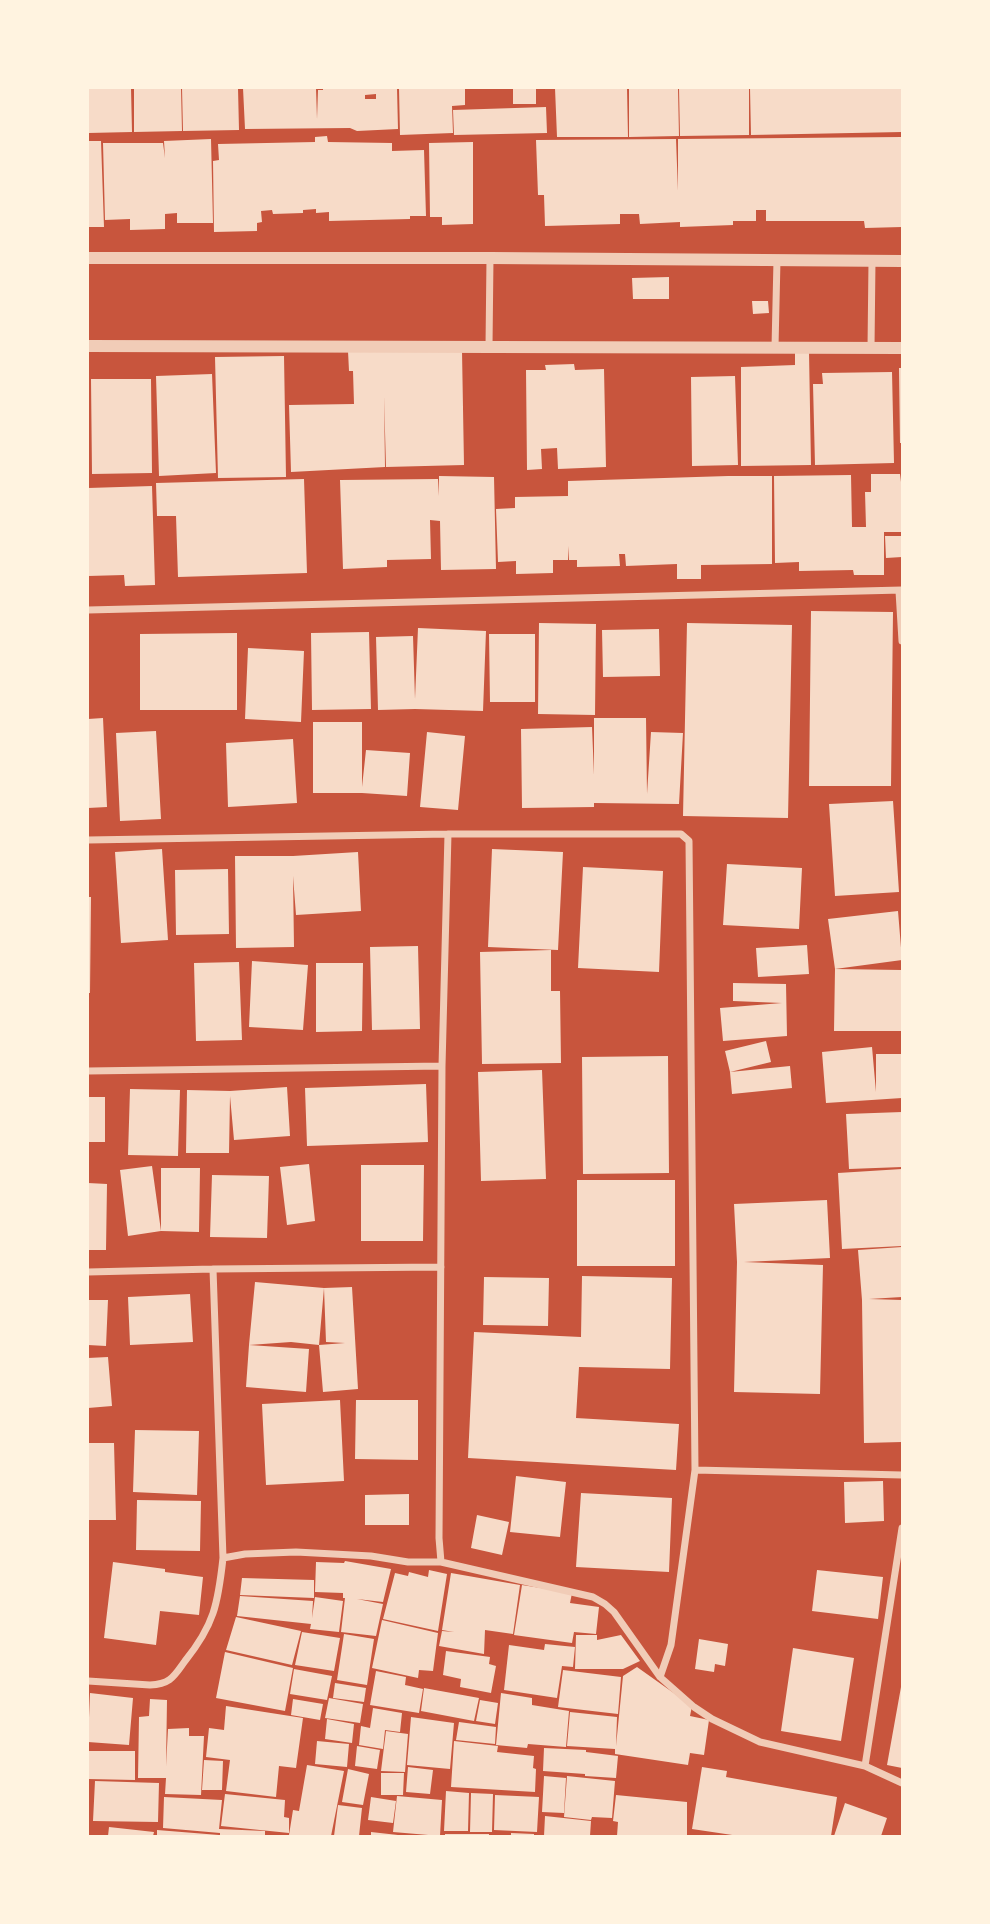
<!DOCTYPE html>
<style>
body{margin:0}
#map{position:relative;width:990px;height:1924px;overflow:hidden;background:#c8553d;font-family:"Fira Sans",sans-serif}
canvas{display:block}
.frame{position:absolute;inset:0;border:89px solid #fff3e0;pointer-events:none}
</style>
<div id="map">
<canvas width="990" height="1924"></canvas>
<div class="frame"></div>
</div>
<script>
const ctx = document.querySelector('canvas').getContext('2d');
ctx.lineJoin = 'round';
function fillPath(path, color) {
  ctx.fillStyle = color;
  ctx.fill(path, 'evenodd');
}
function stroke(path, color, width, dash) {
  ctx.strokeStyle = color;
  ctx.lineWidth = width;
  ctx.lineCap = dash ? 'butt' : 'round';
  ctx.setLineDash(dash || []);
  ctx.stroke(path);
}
const building = new Path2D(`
 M88,88H131L132,132L88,133Z
 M134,88H181L182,131L134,132Z
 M182,88H238L239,130L183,131Z
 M243,88H316L317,119L318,90H323V88H397L398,129L357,131L350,128L245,129ZM376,94V99H365V95Z
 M399,88H465V105L452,106L453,133L400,135Z
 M513,88H536V104H513Z
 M555,88H627L628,137H557Z
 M629,88H678L679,136L629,137Z
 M679,88H749V135L680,136Z
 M750,88H902V132L751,135Z
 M546,107L547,133L454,135L453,110Z
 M327,136L328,142L392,143V151L424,150L426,216H410V219L329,221V212L316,213V209L303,210V213L273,214L272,210L261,211L262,222L257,223V231L214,232L213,161L219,160L218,144L315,142V137Z
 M902,137V227L865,228L864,221H766V210H756V221H733V225L680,227V222L640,224L639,214H620V224L545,226L544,195H538L536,140L676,139L678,191V139Z
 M211,139L213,223H177V213L165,214V229L130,230V219L105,220L103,143H163L165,158L164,141Z
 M88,141H101L104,227H88Z
 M473,142V224L442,225V217H430L429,143Z
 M669,277V299H633L632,278Z
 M752,301H768L769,313L753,314Z
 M348,351H462L464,465L386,467L384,396L385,467L291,472L289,405L354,404L353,371H349Z
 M795,352H809L811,465L741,466V367L795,365Z
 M284,356L286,477L218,478L215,357Z
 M574,364L575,370L604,369L606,467L558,469L557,448L541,449L542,469L527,470L526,370H546L545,365Z
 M899,368H902V443H900Z
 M892,372L894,463L815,465L813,384H823L822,373Z
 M212,374L216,473L159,476L156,376Z
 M735,376L738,465L692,466L691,377Z
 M91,379H151L152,473L92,474Z
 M871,474H900L901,482H902V532H884V575H854L853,570L799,571V562L775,563L774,476L851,475L852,527H866L865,492H871Z
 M439,476L494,477L496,569L441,570L440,521L430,520L431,559L387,560V567L343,569L340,480L438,479L439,496Z
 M728,476H772V564L701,565V579H677V564L626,566L625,554H619L620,566L577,567V560H569V546L568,560H553V573L516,574V561L498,562L496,509L515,508V497L568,496V481Z
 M304,479L307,573L178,577L176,516H157L156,483Z
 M152,486L155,585L125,586L124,575L88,576V488Z
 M885,536H902V557L886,558Z
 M811,611L893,612L891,786H809Z
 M539,623L596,624L595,715L538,714Z
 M687,623L792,625L788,818L683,816Z
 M418,628L486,631L483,711L415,709L378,710L376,637L413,636L415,699Z
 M659,629L660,676L603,677L602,630Z
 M369,632L371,709L312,710L311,633Z
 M237,633V710H140V634Z
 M489,634H535V702H490Z
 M248,648L304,651L301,722L245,719Z
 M103,718L107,807L88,808V719Z
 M594,718H646L647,794L651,732L683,733L679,804L594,803V807L522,808L521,729L592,727L594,775Z
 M313,722H362V787L366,750L410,753L407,796L362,793H313Z
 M156,731L161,819L120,821L116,733Z
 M427,732L465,736L458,810L420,807Z
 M293,739L297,803L228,807L226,743Z
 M893,801L899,892L835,896L829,804Z
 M162,849L168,940L121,943L115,852Z
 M492,849L563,852L558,950L488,947Z
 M358,852L361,911L296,915L293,876L294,947L236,948L235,856H293Z
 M727,864L802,868L799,929L723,925Z
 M583,867L663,871L659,972L578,968Z
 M228,869L229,934L176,935L175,870Z
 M88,897H91L90,993H88Z
 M898,911L902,960L835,969L828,919Z
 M807,945L809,974L758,977L756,948Z
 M418,946L420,1029L372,1030L370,947Z
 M551,950V991H560L561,1063L482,1064L480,952Z
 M252,961L308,965L303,1030L249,1027Z
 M239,962L242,1040L196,1041L194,963Z
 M316,963H363L362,1031L316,1032Z
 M835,969L902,970V1031H834Z
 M733,983L786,984L787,1036L723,1041L720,1008L782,1003L733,1001Z
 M766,1041L771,1062L730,1072L725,1051Z
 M872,1047L876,1092V1054H902V1098L826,1103L822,1052Z
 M668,1056L669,1173L583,1174L582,1057Z
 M790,1066L792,1088L732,1094L730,1072Z
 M542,1070L546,1179L481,1181L478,1072Z
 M426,1084L428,1142L307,1146L305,1088Z
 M287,1087L290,1136L234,1140L230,1096L229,1153H186L187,1090L230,1091Z
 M130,1089L180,1090L178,1156L128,1155Z
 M88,1097H105V1142H88Z
 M902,1112V1167L849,1169L846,1114Z
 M309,1164L315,1221L287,1225L280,1167Z
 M361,1165H424L423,1241H361Z
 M152,1166L161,1231V1168H200L199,1232L161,1231L128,1236L120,1170Z
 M902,1169V1246L842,1249L838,1173Z
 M212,1175L269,1176L267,1238L210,1237Z
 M577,1180H675V1266H577Z
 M88,1183L107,1184L106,1250H88Z
 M827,1200L830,1258L744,1262L823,1265L820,1394L734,1392L737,1262L734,1204Z
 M902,1247V1297L869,1299L902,1300V1442L864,1443L862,1300L858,1250Z
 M582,1276L672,1278L670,1369L579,1367L576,1418L679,1424L676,1470L468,1458L474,1332L581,1337Z
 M484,1277L549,1278L548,1326L483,1325Z
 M255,1282L324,1288L352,1287L358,1389L323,1392L319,1345L345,1343L326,1342L324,1288L319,1345L291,1342L249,1345L309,1349L306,1392L246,1387L249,1345Z
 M190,1294L193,1342L130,1345L128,1297Z
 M88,1300H108L106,1346L88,1345Z
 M108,1357L112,1406L88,1408V1358Z
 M340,1400L344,1481L266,1485L262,1404Z
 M356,1400H418V1460L355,1459Z
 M135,1430L199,1431L197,1495L133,1492Z
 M88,1443H114L116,1520H88Z
 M516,1476L566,1482L560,1537L510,1532Z
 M883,1481L884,1521L845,1523L844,1482Z
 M581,1493L672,1498L669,1572L576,1567Z
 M409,1494V1525H365V1495Z
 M137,1500L201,1501L200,1551L136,1550Z
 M477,1515L509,1522L502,1555L471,1548Z
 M345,1561L391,1569L383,1602L357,1599L383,1604L376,1636L341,1632L345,1598H343V1593L315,1592L316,1562L344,1563Z
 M113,1562L165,1569V1572L203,1577L199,1615L160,1611L156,1645L104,1638Z
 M429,1570L447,1574L438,1631L383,1619L395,1573L408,1576L409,1572L428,1577Z
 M817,1570L883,1577L878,1619L812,1611Z
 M451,1573L520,1585L513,1634L485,1630L484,1654L439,1646L442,1631L454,1632L442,1630Z
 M242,1578L314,1580V1598L240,1595Z
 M522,1585L572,1593L570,1603L599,1607L596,1634L574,1632L572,1643L514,1635Z
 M240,1596L313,1601L312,1618L315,1597L343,1601L339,1632L310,1629L311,1624L237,1616Z
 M236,1617L301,1631L292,1665L226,1650Z
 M382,1620L438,1633L433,1671L419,1670L418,1678L372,1668Z
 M302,1632L340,1638L334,1671L295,1665Z
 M344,1634L374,1639L367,1685L337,1680Z
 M576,1635H597V1640L621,1635L640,1661L623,1669H575Z
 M699,1639L728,1644L725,1666L715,1664L714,1672L695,1669Z
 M545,1644L575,1647L573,1667L562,1666L557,1698L504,1690L509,1645L544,1650Z
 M793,1648L854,1658L841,1741L781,1731Z
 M446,1651L490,1657L489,1664L496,1666L491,1693L460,1687L461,1679L443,1675Z
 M225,1652L293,1668L285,1711L216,1698Z
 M637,1667L692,1706L690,1716L709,1720L704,1755L690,1753L688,1765L615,1754V1749L567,1746L570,1712L617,1717L616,1746L623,1676Z
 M294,1669L332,1676L327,1700L290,1694Z
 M563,1670L621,1677L618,1714L558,1707Z
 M376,1671L406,1677L405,1685L423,1689L419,1713L370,1705Z
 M335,1683L366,1688L364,1702L333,1698Z
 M901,1687H902V1768L887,1765Z
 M424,1688L479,1698L474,1721L421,1711Z
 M90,1693L133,1698L129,1745L88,1742Z
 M501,1693L532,1698V1705L569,1711L566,1747L528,1744L527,1748L496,1745Z
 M329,1698L363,1704L360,1723L325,1718Z
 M150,1699L167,1700L166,1766L168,1729L189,1728V1736H204L201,1795L165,1794L166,1778H138L139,1717L149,1716Z
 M293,1699L323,1704L320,1720L291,1715Z
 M480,1700L498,1703L495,1724L476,1721Z
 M226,1706L303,1718L296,1768L279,1766L276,1797L226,1791L230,1760L206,1757L209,1728L224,1730Z
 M373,1708L402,1713L400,1732L385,1730L383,1749L359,1745L361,1726L370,1728Z
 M411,1717L454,1723L450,1769L407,1765Z
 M327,1719L354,1724L352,1743L325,1739Z
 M459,1722L496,1727L495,1744L456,1740Z
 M386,1731L408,1734L405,1772L381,1771Z
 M317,1741L349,1744L347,1767L315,1764Z
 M454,1741L498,1746L497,1752L534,1756L533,1768L536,1769L535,1792L451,1787Z
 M357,1746L380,1750L377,1769L355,1766Z
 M544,1748L586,1750V1752L618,1756L616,1778L585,1776V1774L543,1771Z
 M88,1751H135V1780L88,1779Z
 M204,1760L223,1761L222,1790H202Z
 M307,1765L344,1771L331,1836L289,1835L293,1810L299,1811Z
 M408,1767L433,1770L430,1794L406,1792Z
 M702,1767L727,1771L726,1777L837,1797L831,1836H739L692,1829Z
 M348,1769L369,1774L363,1805L342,1802Z
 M381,1773H404L403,1795H381Z
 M544,1776L566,1778L564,1813L542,1812Z
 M567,1776L615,1781L612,1818L592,1817L591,1820L564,1817Z
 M95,1781L159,1783L158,1822L93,1821Z
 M446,1791L469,1793L468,1831H444Z
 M471,1793L493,1794L492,1832H470Z
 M225,1794L285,1800L284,1817L289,1818V1833L221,1826Z
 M495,1795L539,1797L537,1832L494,1830Z
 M616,1795L687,1802V1836H617L618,1822L613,1821Z
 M397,1796L442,1800L440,1836L393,1832Z
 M164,1797L222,1800L219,1829L265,1831V1836H220V1833L163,1828Z
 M371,1797L396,1801L393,1823L368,1820Z
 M845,1803L887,1818L881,1836H834Z
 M338,1805L362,1808L359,1836H334Z
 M545,1816L591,1821L590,1836H544Z
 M109,1827L154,1832L153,1836H108Z
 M157,1830L219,1835V1836H157Z
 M371,1832L398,1835V1836H371Z
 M511,1833L534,1834V1836H511Z
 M445,1834H489V1836H445Z`);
const minor = new Path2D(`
 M489,346L490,258
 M775,347L777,260
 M871,348L872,261
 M899,591L902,641
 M88,610L902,590
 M88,840L448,834H681L689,841L695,1470L671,1645L660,1677
 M88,1071L442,1066
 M213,1269L223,1558
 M88,1272L213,1269L441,1267
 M695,1470L902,1475
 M441,1562L439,1538L442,1066L448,834
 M88,1681L150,1685C171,1684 174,1676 185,1661C214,1625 218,1604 223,1558L245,1554L296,1552L371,1556L408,1562H441L593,1597L605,1604L614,1612L660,1677L694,1707L712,1719L760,1742L865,1766L902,1783
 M865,1766L902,1528`);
const tertiary = new Path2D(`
 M88,258H490L902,261
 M88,346L902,348`);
fillPath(building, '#f7dbc8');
stroke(minor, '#f1ccb7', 7);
stroke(tertiary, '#f1ccb7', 12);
</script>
